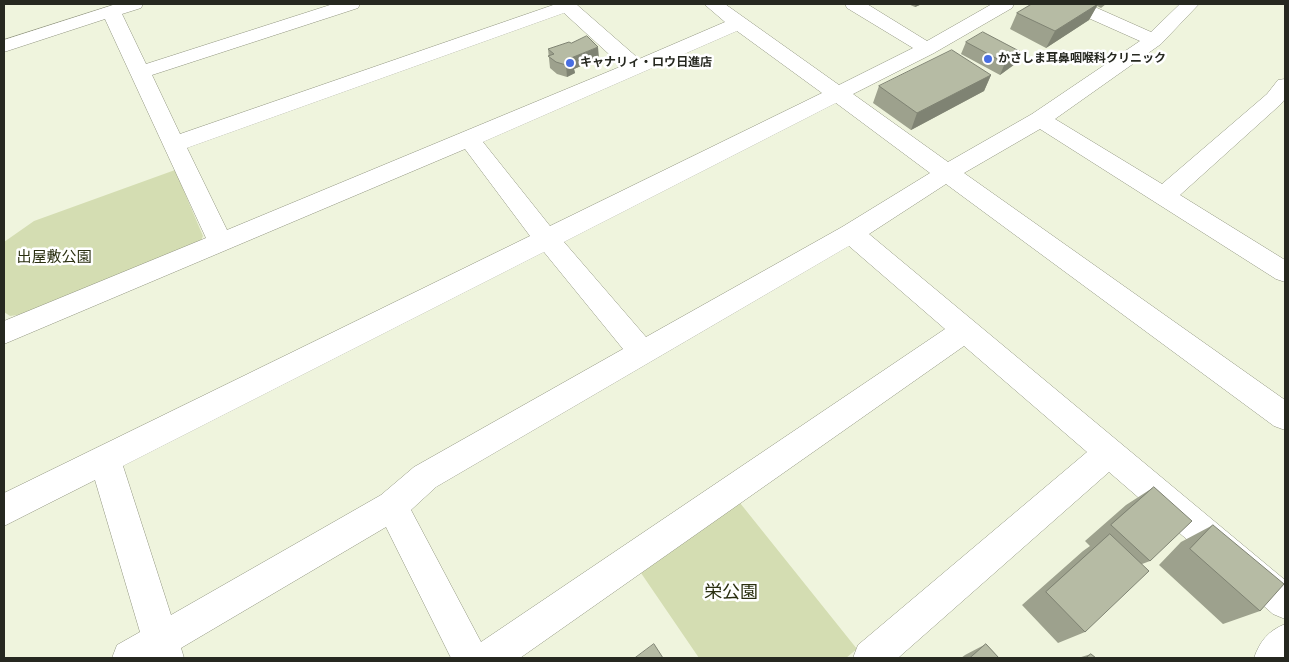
<!DOCTYPE html>
<meta charset="utf-8">
<style>
body{margin:0}
#map{position:relative;width:1289px;height:662px;overflow:hidden;background:#eff4dd;font-family:"Fira Sans",sans-serif}
canvas{display:block}
.frame{position:absolute;inset:0;border:5px solid #262820;pointer-events:none}
</style>
<div id="map">
<canvas width="1289" height="662"></canvas>
<div class="frame"></div>
</div>
<script>
const ctx = document.querySelector('canvas').getContext('2d');
ctx.lineJoin = 'round';
function fillPath(path, color) {
  ctx.fillStyle = color;
  ctx.fill(path, 'evenodd');
}
function stroke(path, color, width, dash) {
  ctx.strokeStyle = color;
  ctx.lineWidth = width;
  ctx.lineCap = dash ? 'butt' : 'round';
  ctx.setLineDash(dash || []);
  ctx.stroke(path);
}
function drawText(font, color, halo, rows, align = 'center') {
  ctx.font = font + ' "Fira Sans","Noto Sans JP",sans-serif';
  ctx.lineWidth = 5;
  ctx.setLineDash([]);
  ctx.textBaseline = 'middle';
  ctx.strokeStyle = halo;
  ctx.fillStyle = color;
  for (const [text, x, y, turn = 0] of rows) {
    ctx.save();
    ctx.translate(x, y);
    ctx.rotate((+turn || 0) * Math.PI / 180);
    ctx.textAlign = isNaN(turn) ? turn : align;
    if (halo) ctx.strokeText(text, 0, 0);
    ctx.fillText(text, 0, 0);
    ctx.restore();
  }
}
const green = new Path2D(`
 M175,170L203,236L200,243L25,314L10,316L4,312V242L34,221Z
 M740,503L857,649L846,658H699L641,573Z`);
const minor = new Path2D(`
 M116,4H143L141,8L122,14L146,64L333,4H360L358,8L152,75L180,134L556,4H576L639,59L725,22L704,4H725L839,85L913,48L847,8L845,4H867L927,41L992,4H1014L1012,8L934,53L853,94L948,162L1032,114L1140,41L1066,8L1064,4H1088L1151,32L1180,4H1199L1161,44L1055,119L1162,184L1267,94L1278,80L1285,79V99L1281,104L1180,195L1285,260V282L1276,279L1040,129L964,173L1285,400V430L1274,426L946,184L869,234L1285,580V619L1273,614L1109,472L898,658H853L858,645L1087,452L964,346L520,658H451L386,527L181,648L184,658H112L117,645L140,632L95,480L4,526V493L530,236L465,149L4,344V321L206,238L105,19L4,52V40ZM564,13L622,66L227,230L187,148ZM737,31L822,93L550,226L483,142ZM836,103L930,173L842,227L646,337L564,242ZM849,246L945,329L481,642L411,510L436,487ZM544,252L623,349L414,467L381,495L171,615L123,466Z
 M1285,624V658H1254C1260,641 1268,631 1285,624Z`);
const wall = new Path2D(`
 M908,4H922L915,7Z
 M1032,4H1106L1101,8L1097,6L1089,20L1046,48L1010,29L1017,13Z
 M966,42L1021,52L1015,64L1000,75L961,54Z
 M548,49L599,58L574,69L575,73L567,77L557,74L550,68Z
 M991,75L984,91L911,130L873,103L879,86Z
 M1154,487L1150,561L1142,564L1085,632L1058,643L1022,605L1083,551L1090,546L1085,541L1126,505Z
 M1213,525L1260,611L1223,624L1159,565L1181,542Z
 M986,644L999,658H961L965,655Z
 M1091,654L1096,658H1078Z`);
const shadedWall = new Path2D(`
 M916,4H922L915,7Z
 M1098,4L1089,20L1046,48L1055,31Z
 M598,47L599,58L574,69L575,73L567,77L566,65L571,58Z
 M1021,52L1015,64L1000,75L1005,63Z
 M991,75L984,91L911,130L917,113Z`);
const building = new Path2D(`
 M1032,4H1098L1055,31L1017,13Z
 M983,32L1021,52L1005,63L966,42Z
 M587,36L598,47L571,58L573,61L566,65L556,62L548,56L554,54L548,49L569,42L571,43Z
 M952,50L991,75L917,113L879,86Z
 M1154,487L1192,521L1150,561L1111,525Z
 M1213,525L1284,584L1260,611L1190,549Z
 M1110,534L1149,571L1085,632L1046,592Z
 M654,644L663,658H635Z
 M986,644L999,658H970Z
 M1091,654L1096,658H1086Z`);
const markers = [
 [988,59,5,"#486ee1"],
 [570,63,5,"#486ee1"]
];
const farPoinames = [
 ["かさしま耳鼻咽喉科クリニック",998,59],
 ["キャナリィ・ロウ日進店",580,63]
];
const parkNames = [
 ["出屋敷公園",54,258]
];
const nearParknames = [
 ["栄公園",731,593]
];
fillPath(green, '#d4ddb2');
stroke(minor, '#919580', 1);
fillPath(minor, '#fff');
fillPath(wall, '#9da18d');
fillPath(shadedWall, '#7f8373');
fillPath(building, '#b6bba4');
stroke(building, '#7f8373', 1);
for (const [x, y, r, color] of markers) {
  const dot = new Path2D();
  dot.arc(x, y, r, 0, 2 * Math.PI);
  ctx.fillStyle = color;
  ctx.fill(dot);
  stroke(dot, '#fff', 2);
}
drawText('bold 12px', '#262820', '#fff', farPoinames, 'left');
drawText('15px', '#2a2f10', '#fff', parkNames);
drawText('18px', '#2a2f10', '#fff', nearParknames);
</script>
